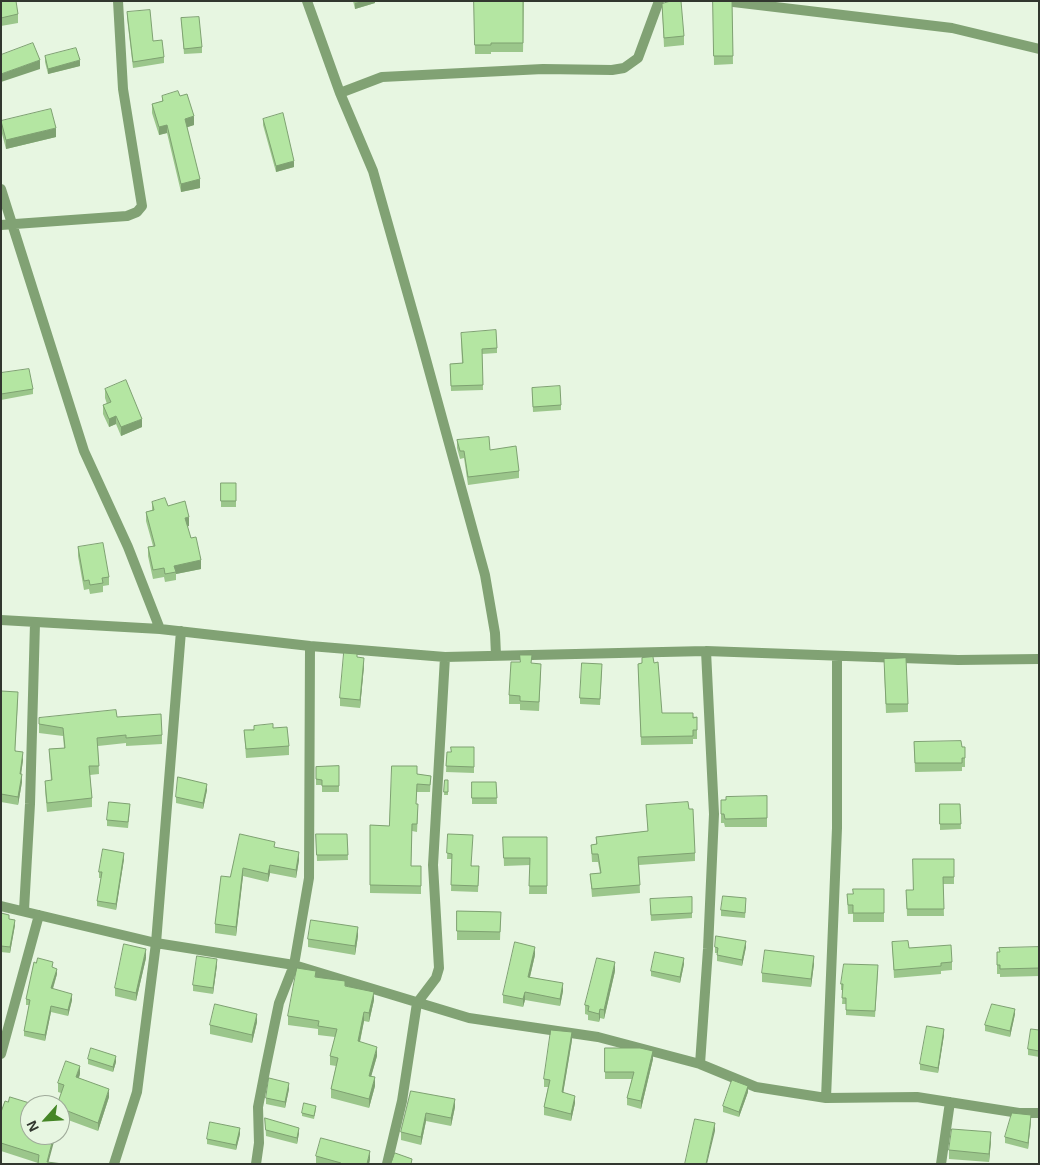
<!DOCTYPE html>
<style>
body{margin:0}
#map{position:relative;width:1040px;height:1165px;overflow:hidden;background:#e7f6e1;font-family:Helvetica,sans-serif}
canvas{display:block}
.frame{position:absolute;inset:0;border:2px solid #32372f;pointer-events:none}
.north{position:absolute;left:20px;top:1095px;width:50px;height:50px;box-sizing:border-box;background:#e7f6e1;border:1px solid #9faa9a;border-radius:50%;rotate:244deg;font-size:14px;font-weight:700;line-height:20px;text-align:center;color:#32372f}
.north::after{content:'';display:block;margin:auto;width:18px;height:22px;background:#458626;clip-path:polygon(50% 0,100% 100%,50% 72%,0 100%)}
</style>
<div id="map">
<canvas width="1040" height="1165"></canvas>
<div class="frame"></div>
<div class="north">N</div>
</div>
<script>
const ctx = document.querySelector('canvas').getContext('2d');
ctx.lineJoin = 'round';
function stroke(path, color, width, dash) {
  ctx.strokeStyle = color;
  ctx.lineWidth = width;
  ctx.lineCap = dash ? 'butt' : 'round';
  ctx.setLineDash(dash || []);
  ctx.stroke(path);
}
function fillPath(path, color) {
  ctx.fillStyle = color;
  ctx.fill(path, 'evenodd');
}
const street = new Path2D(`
 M307,1L340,93
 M725,1L952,28L1039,49
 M1,189L84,451L128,547L160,629
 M1,225L127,216L137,212L142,206L123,89L118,1
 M1,620L160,629L310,646L445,657L706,651L958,660L1039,659
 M496,655L495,633L485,575L421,341L373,171L340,93L382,77L543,69L612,70L624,68L638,58L659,1
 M1,906L156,943L294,965L469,1018L598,1037L700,1064L756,1087L826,1098L917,1097L1019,1113H1039
 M24,910L30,804L35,623
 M1,1054L39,915
 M700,1064L708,949L714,814L706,651
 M826,1098L837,828V656
 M114,1164L137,1092L156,943L181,631
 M256,1164L259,1143L258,1107L266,1066L279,1003L294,965L309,878L310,646
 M387,1164L402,1101L417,1003L436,978L439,968L433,865L445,657
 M941,1164L950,1102`);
const wall = new Path2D(`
 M1,1L18,14V23L1,26Z
 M353,1H375V3L355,9Z
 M474,1H524L523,52H491V54H475Z
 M713,1H732L733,64L714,65Z
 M662,4L684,36V45L664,47Z
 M127,12L153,41L164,57V63L133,68L127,18Z
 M181,18L202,47V53L184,54Z
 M45,56L80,66L48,74L45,62Z
 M162,96H180L194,125L187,127L200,188L181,192L167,133L159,135L152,113V104L162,101Z
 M263,119L294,167L276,172L263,125Z
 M1,121L56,137L6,149L1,130Z
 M461,338L497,348V353L482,354L483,390L451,391L450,364L462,363Z
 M1,373L33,389V394L1,400Z
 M532,388L561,405V410L533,412Z
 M105,389L142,427L121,436L116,424L109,427L103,414V405L107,404L105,398Z
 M457,440L490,450L519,471V478L468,485L464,458L460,459L457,448Z
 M221,483H236V507H221Z
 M152,502L168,506L189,526H187L201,569L176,574V580L165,582L164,577L153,579L148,556V547L153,546L146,521V512L152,510Z
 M78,547L109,577V585L103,586V592L90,594L89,589L84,590L78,556Z
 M357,657L364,666L360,708L340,706V698Z
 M642,658L654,663L662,713L697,717V739H693V744L641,745L638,664L642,663Z
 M532,663L541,672L539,711L520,710V704H509V695Z
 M884,667L908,704V712L886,713Z
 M602,670L600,705L580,704V698Z
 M1,691L18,700L15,750L23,760L21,774L22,782L18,805L1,802Z
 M117,717L162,735V744L126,746V743L98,746L99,774L90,775L92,798V807L47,812L45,790V781H51L49,749L64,748L63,736L39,733V718Z
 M273,728L289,746V755L246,758L244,730Z
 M914,742L965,747V767H962V771L915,772Z
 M474,747V773L446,772L447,752H451Z
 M339,766V792H322V785H316V767Z
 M417,774L431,776L430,792H417L416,804L418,812L417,832L412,831L411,866H421V894L370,893V825L389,826Z
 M445,780H448V795H444Z
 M472,782H496L497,804H472Z
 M207,790L203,809L176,803V797Z
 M767,796V827H725L724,823H721V800Z
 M940,804H960L961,829L940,830Z
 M646,805L695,853V861L639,865L640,893L592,897L590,874L600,873L598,862H592L591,845L596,844V837L648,831Z
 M130,809L128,828L107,826V820Z
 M316,834H347L348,860L317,861Z
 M448,834L472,866H479L478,892L451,891L452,859H447Z
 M503,837H547V894H529L530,865L504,866Z
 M275,847L299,860L296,878L270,873L268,882L243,876L236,936L215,933V924L230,877Z
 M124,859L116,910L97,906V901L101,878H99V872Z
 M954,859V884H943L944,916H907L906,890H913Z
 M884,889V922H853V914H848L847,894H853Z
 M692,897V918L651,921L650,905Z
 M746,904L745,918L721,916V910Z
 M457,911L501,912L500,940H457Z
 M1,913L9,919L15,925L10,953L1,952Z
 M358,936L355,955L308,947V939Z
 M892,942L952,962V970L941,971V974L894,978Z
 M715,947H746L742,966L717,961V953H715Z
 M1039,947V976L1000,977V974H997V961Z
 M535,955L530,977L563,991L560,1006L525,1000L523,1007L503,1003V995Z
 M146,958L136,1001L115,996V988Z
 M684,964L680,983L651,976V971Z
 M814,964L811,987L762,982V973Z
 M217,965L213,994L193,991V985Z
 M53,968L57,974L53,989L72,1000L68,1016L51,1012L45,1041L24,1036V1031L29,1005H26V999Z
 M615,971L604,1019L600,1018L599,1022L588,1020V1015L585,1014V1005Z
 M878,971L875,1017L846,1015V1004H842L843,990H841V984Z
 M316,977L345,986L374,1000L369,1022L364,1021L360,1042L377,1056L371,1076L375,1086L369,1108L331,1098V1089L336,1066L330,1065V1056L335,1037L318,1035V1029L288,1025V1016Z
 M1015,1014L1010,1037L985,1031V1025Z
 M257,1022L252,1043L210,1034V1025Z
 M1039,1030V1057L1028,1055V1049Z
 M944,1035L938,1073L920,1070V1064Z
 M572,1040L563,1093L575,1103L571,1121L544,1115V1107L548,1087H544V1079Z
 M605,1048L653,1059L641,1109L627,1105V1098L632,1079H605Z
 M88,1059L116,1062L113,1072L88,1064Z
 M80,1074L79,1078L109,1097L98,1131L60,1117L61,1093L58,1092V1083Z
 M289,1089L285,1108L266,1104V1098Z
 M411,1091L455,1107L451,1126L426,1121L421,1145L401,1140V1132Z
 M748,1092L739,1117L723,1112V1106Z
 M316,1109L314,1119L302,1116V1113Z
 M1,1112L30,1135H55V1138L38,1163L1,1151Z
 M265,1118L299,1133L297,1144L266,1136Z
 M1031,1121L1028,1149L1005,1143V1137Z
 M240,1134L236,1150L207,1144V1139Z
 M991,1141L989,1162L949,1159V1150Z
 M316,1156L370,1159L369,1164H316Z`);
const shadedWall = new Path2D(`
 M362,1H375V3L355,9V3Z
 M40,60V69L1,82V74Z
 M80,60V66L48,74V69Z
 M194,116V125L185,128V119Z
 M167,125V133L159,135V127Z
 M56,128V137L6,149V140Z
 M294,161V167L276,172V166Z
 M200,179V188L181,192V184Z
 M116,416V424L109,427V419Z
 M142,419V427L121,436V427Z
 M189,517V526L185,527V518Z
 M201,560V569L176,574L174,566Z
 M364,658V666L360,708V700Z
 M23,752V760L20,782V774Z
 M22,774V782L18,805V797Z
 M207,784V790L203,809V803Z
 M299,852V860L296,878V870Z
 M124,853V859L116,910V904Z
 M270,865V873L268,882V874Z
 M243,868V876L236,936V927Z
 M15,920V925L10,953V947Z
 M358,927V936L355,955V946Z
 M746,941V947L742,966V960Z
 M535,947V955L528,985V977Z
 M146,949V958L136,1001V993Z
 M814,956V964L811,987V979Z
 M684,958V964L680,983V977Z
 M217,959V965L213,994V988Z
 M615,962V971L604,1019V1010Z
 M57,969V974L51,994V988Z
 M563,983V991L560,1006V999Z
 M374,992V1000L369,1022V1013Z
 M525,992V1000L523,1007V999Z
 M72,994V1000L68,1016V1010Z
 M51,1006V1012L45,1041V1035Z
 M600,1009V1018L599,1022V1014Z
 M1015,1009V1014L1010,1037V1031Z
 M364,1012V1021L358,1050V1041Z
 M257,1014V1022L252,1043V1035Z
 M944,1029V1035L938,1073V1068Z
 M572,1032V1040L562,1100V1092Z
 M377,1047V1056L369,1084V1076Z
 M653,1051V1059L641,1109V1101Z
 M116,1056V1062L113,1072V1067Z
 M80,1066V1074L76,1085V1077Z
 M375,1077V1086L369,1108V1099Z
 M289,1083V1089L285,1108V1102Z
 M748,1086V1092L739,1117V1112Z
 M109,1089V1097L98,1131V1123Z
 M575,1096V1103L571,1121V1114Z
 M455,1099V1107L451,1126V1118Z
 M426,1113V1121L421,1145V1137Z
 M1031,1115V1121L1028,1149V1143Z
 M715,1123V1131L707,1164H706Z
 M240,1128V1134L236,1150V1145Z
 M299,1128V1133L297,1144V1138Z
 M991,1132V1141L989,1162V1154Z
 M54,1135H55V1138L48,1164L47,1162Z
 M370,1151V1159L369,1164H367Z`);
const building = new Path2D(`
 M1,1H16L18,14L1,18Z
 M474,1H523V43H491V45H475Z
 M671,1H681L684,36L664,38L662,4Z
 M713,1H732L733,56H714Z
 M150,10L153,41L162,40L164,57L133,62L127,12Z
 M199,17L202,47L184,49L181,18Z
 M33,43L40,60L1,74V55Z
 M76,48L80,60L48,69L45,56Z
 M178,91L180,96L187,94L194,116L185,119L200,179L181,184L167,125L159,127L152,104L163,101L162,96Z
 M51,109L56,128L6,140L1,121Z
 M283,113L294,161L276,166L263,119Z
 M496,330L497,348L482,349L483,385L451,386L450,364L463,363L461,333Z
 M29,369L33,389L1,394V373Z
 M126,380L142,419L121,427L116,416L109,419L103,405L111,402L105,389Z
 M560,386L561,405L533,407L532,388Z
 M489,437L490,450L516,446L519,471L468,477L464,451H460L457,440Z
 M221,483H236V501H221Z
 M165,498L168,506L185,501L189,517L185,518L191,538L196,537L201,560L174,566L176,572L165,574L164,568L153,570L148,547L155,546L146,512L154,510L152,502Z
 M103,543L109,577L102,578L103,583L90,585L89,580L84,581L78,547Z
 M344,653L357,654V657L364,658L360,700L340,698Z
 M520,655H532L531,663L541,664L539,702L520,701V696L509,695L511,662H520Z
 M653,657L654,663L658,662L662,713H693V718L697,717V730H693V736L641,737L638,664L642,663V658Z
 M906,658L908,704H886L884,659Z
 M582,663L602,664L600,699L580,698Z
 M1,691L18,692L15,748V751L23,752L20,774H22L18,797L1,794Z
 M116,710L117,717L161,714L162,735L126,738V735L97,738L99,766H89L92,798L47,803L45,781L52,780L49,749L65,748L63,728L39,724V718Z
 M273,724V728L287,727L289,746L246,749L244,730H254V726Z
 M961,741L962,747H965V758H962V763H915L914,742Z
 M451,747H474V767L446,766L447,752H451Z
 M339,766V786H322V780L316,779V767Z
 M392,766H417V774L431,776L430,785L417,784L416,804H418L417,824H412L411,866H421V886L370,885V825L389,826Z
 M178,777L207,784L203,803L176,797Z
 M445,780H448V792H444Z
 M472,782H496L497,798H472Z
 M767,796V818L725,819L724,814H721V800H726V797Z
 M109,802L130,804L128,822L107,820Z
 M688,802L689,809H693L695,853L638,857L640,885L592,889L590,874L601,873L598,854H592L591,845L597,844L596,837L648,831L646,805Z
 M940,804H960L961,824H940Z
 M240,834L275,842L274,847L299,852L296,870L270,865L268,874L243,868L236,927L215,924L221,876L230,877Z
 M316,834H347L348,855H317Z
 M448,834L473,835L471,866H479L478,886L451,885L452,854L447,853Z
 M503,837H547V886H529L530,858H504Z
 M103,849L124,853L116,904L97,901L102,872H99Z
 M913,859H954V877H943L944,909H907L906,890H913Z
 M853,889H884V913H853V905H848L847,894H853Z
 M723,896L746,898L745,913L721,910Z
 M692,897V913L651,915L650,899Z
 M457,911L501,912L500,932L457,931Z
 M1,913L9,915V919L15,920L10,947L1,946Z
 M311,920L358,927L355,946L308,939Z
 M716,936L746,941L742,960L717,955L718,948L715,947Z
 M908,941L909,948L951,945L952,962L941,963V966L894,970L892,942Z
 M515,942L535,947L528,977L563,983L560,999L525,992L523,999L503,995Z
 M124,944L146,949L136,993L115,988Z
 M1039,947V968L1000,969V965H997V952H1000L999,948Z
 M765,950L814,956L811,979L762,973Z
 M655,952L684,958L680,977L651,971Z
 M197,956L217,959L213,988L193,985Z
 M38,958L53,962L52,967L57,969L51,988L72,994L68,1010L51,1006L45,1035L24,1031L30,1000L26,999L34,962L36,963Z
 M597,958L615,962L604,1010L600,1009L599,1014L588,1011L589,1006L585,1005Z
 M844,964L878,965L875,1011L846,1010V998H842L843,984H841Z
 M297,968L316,971L315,977L345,981V986L374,992L369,1013L364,1012L358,1041L377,1047L369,1076L375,1077L369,1099L331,1089L338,1058L330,1056L337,1029L318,1026L319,1021L288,1016Z
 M215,1004L257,1014L252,1035L210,1025Z
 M992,1004L1015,1009L1010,1031L985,1025Z
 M927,1026L944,1029L938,1068L920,1064Z
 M1031,1029L1039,1030V1051L1028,1049Z
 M551,1030L572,1032L562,1092L575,1096L571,1114L544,1107L550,1080L544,1079Z
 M91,1048L116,1056L113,1067L88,1059Z
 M605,1048H640L653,1051L641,1101L627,1098L634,1072H605Z
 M66,1061L80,1066L76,1077L109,1089L98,1123L60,1108V1105H57L64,1085L58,1083Z
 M269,1078L289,1083L285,1102L266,1098Z
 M732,1080L748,1086L739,1112L723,1106Z
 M411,1091L455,1099L451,1118L426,1113L421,1137L401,1132Z
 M10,1097L36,1105H30V1135H54L47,1162L63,1164H38L39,1155L1,1143V1112L5,1101L8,1102Z
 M304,1103L316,1106L314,1116L302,1113Z
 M1012,1113L1031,1115L1028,1143L1005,1137Z
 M265,1118L299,1128L297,1138L266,1130Z
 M695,1119L715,1123L706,1164H685Z
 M210,1122L240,1128L236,1145L207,1139Z
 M952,1129L991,1132L989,1154L949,1150Z
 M321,1138L370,1151L367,1164H341V1163L316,1156Z
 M395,1153L412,1159L411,1164H391Z`);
stroke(street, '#81a274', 10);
fillPath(wall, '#9bc68b');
fillPath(shadedWall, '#7ea171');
fillPath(building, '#b4e6a2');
stroke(building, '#7ea171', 1);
</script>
